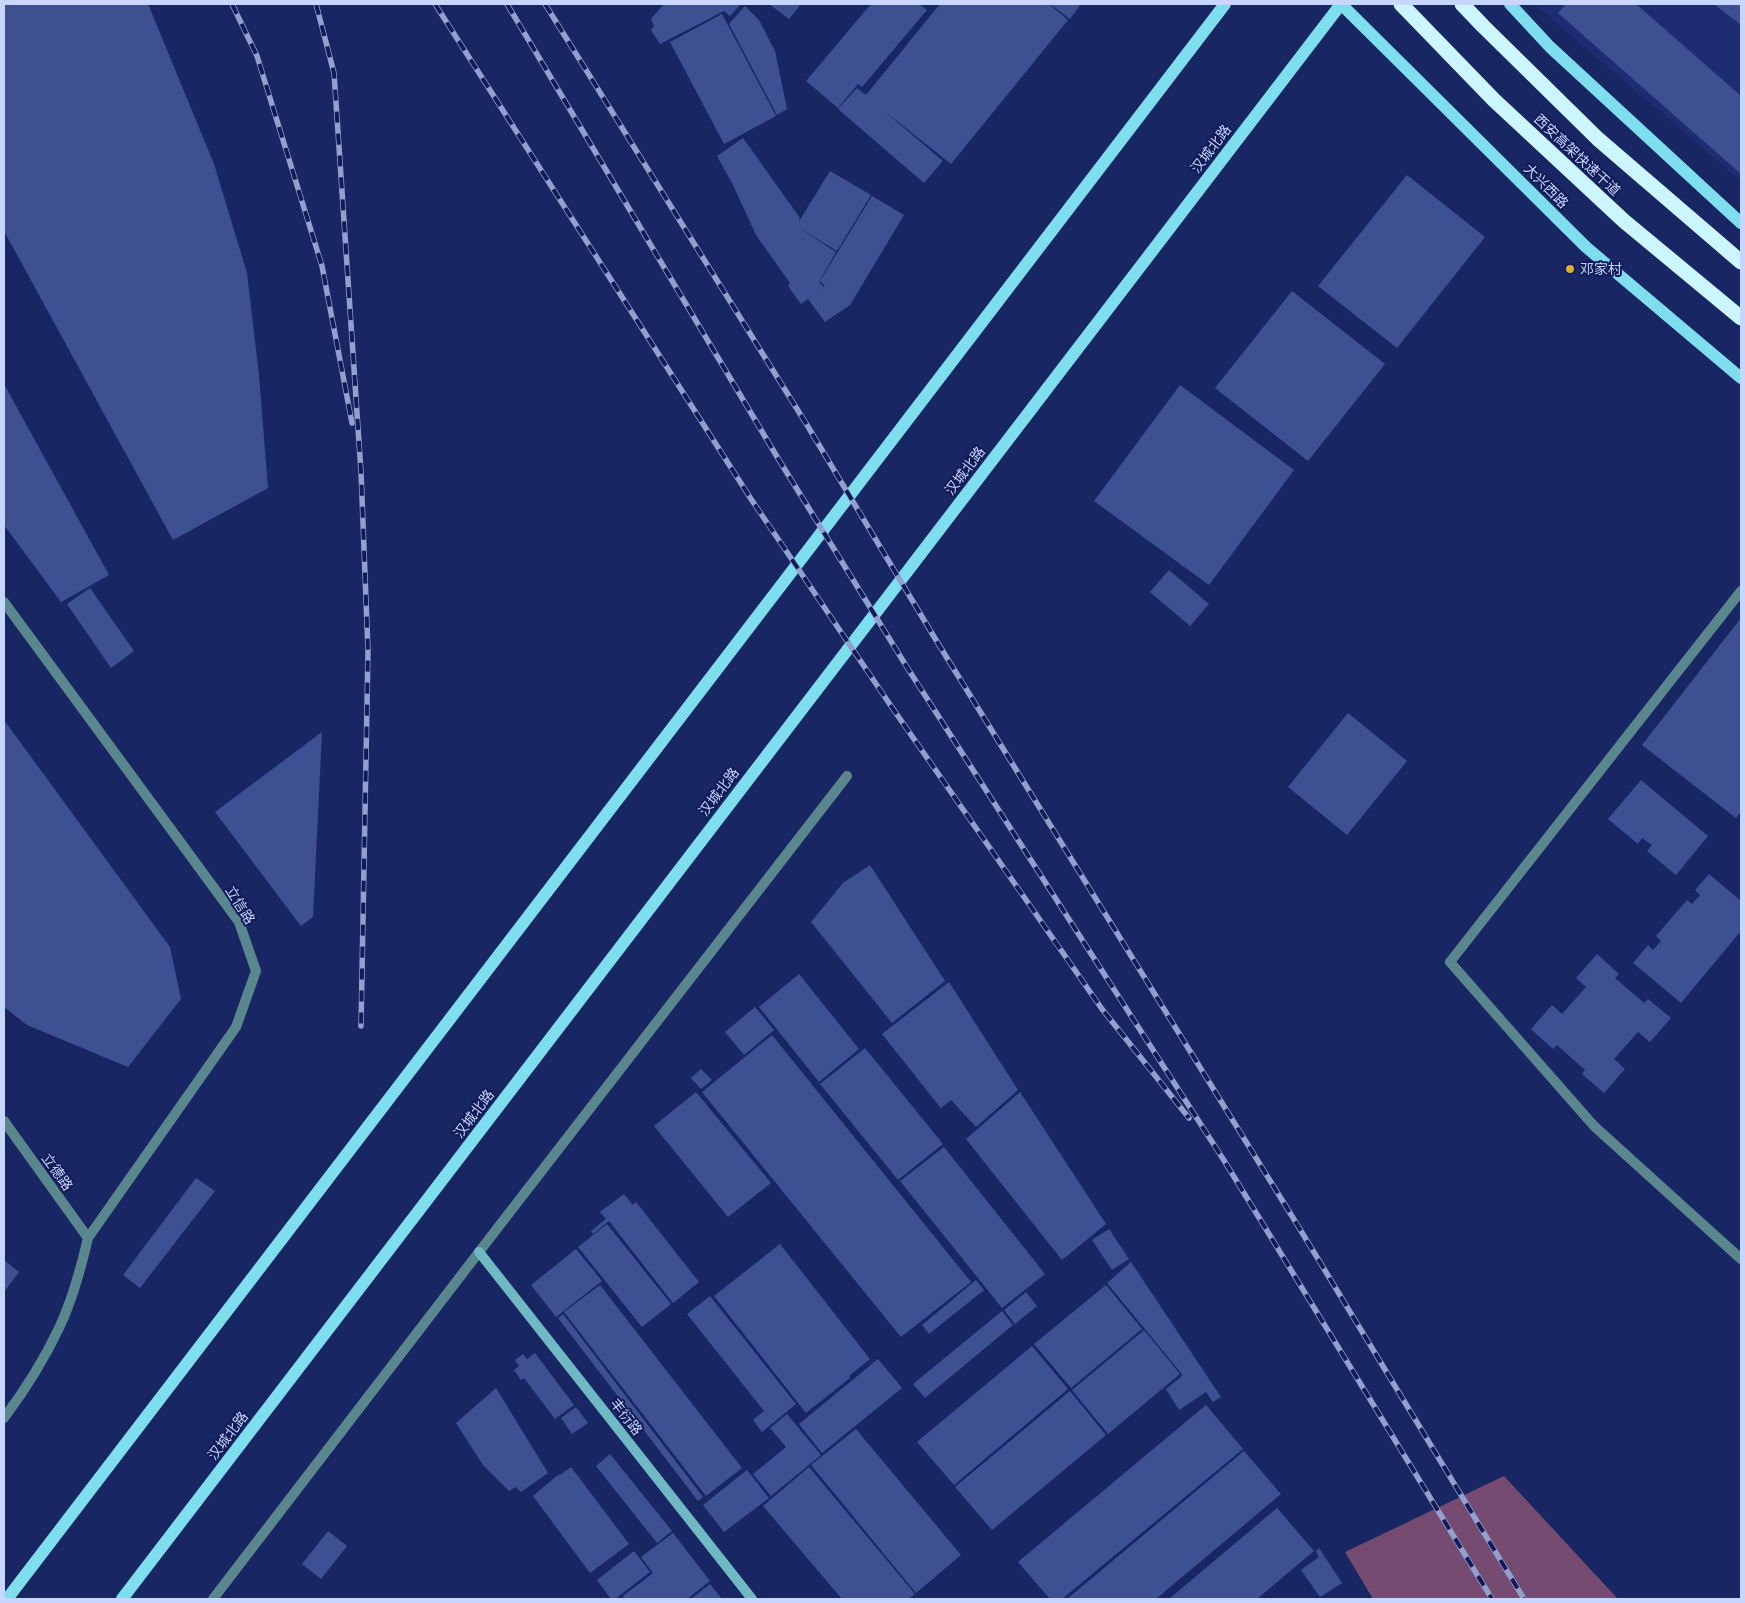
<!DOCTYPE html>
<meta charset="utf-8">
<style>
body{margin:0}
#map{position:relative;width:1745px;height:1603px;overflow:hidden;background:#192664;font-family:Commissioner,sans-serif}
canvas{display:block}
.frame{position:absolute;inset:0;border:5px solid #c7d6fc;pointer-events:none}
</style>
<div id="map">
<canvas width="1745" height="1603"></canvas>
<div class="frame"></div>
</div>
<script>
const ctx = document.querySelector('canvas').getContext('2d');
ctx.lineJoin = 'round';
function fillPath(path, color) {
  ctx.fillStyle = color;
  ctx.fill(path, 'evenodd');
}
function stroke(path, color, width, dash) {
  ctx.strokeStyle = color;
  ctx.lineWidth = width;
  ctx.lineCap = dash ? 'butt' : 'round';
  ctx.setLineDash(dash || []);
  ctx.stroke(path);
}
function drawText(font, color, halo, rows, align = 'center') {
  ctx.font = font + ' Commissioner,"Noto Sans SC",sans-serif';
  ctx.lineWidth = 4;
  ctx.setLineDash([]);
  ctx.textBaseline = 'middle';
  ctx.strokeStyle = halo;
  ctx.fillStyle = color;
  for (const [text, x, y, turn = 0] of rows) {
    ctx.save();
    ctx.translate(x, y);
    ctx.rotate((+turn || 0) * Math.PI / 180);
    ctx.textAlign = isNaN(turn) ? turn : align;
    if (halo) ctx.strokeText(text, 0, 0);
    ctx.fillText(text, 0, 0);
    ctx.restore();
  }
}
const built = new Path2D(`
 M1535,4H1741V181L1539,8Z`);
const forest = new Path2D(`
 M1504,1476L1618,1599H1373L1345,1552Z`);
const building = new Path2D(`
 M4,4H148L214,164L247,273L259,375L268,488L173,540L4,231Z
 M664,4H741L730,16L724,11L660,44L651,30L654,26L651,19Z
 M769,4H801L789,19Z
 M871,4H919L927,10L862,87L858,84L838,108L806,81Z
 M940,4H1049L1068,20L951,164L883,110L943,161L924,183L838,109L857,88L866,95Z
 M1050,4H1081L1070,19Z
 M1566,4H1636L1741,96V174L1558,13Z
 M1714,4H1741V25Z
 M745,6L759,20L775,51L787,109L777,115L729,24Z
 M722,14L776,116L724,144L670,42Z
 M743,138L800,218L798,223L830,171L871,195L837,251L796,226L836,252L819,282L824,287L801,304L788,286L790,283L756,235L733,185L717,156Z
 M1407,175L1485,237L1397,348L1318,286Z
 M872,196L904,215L850,305L825,322L808,299L825,286L820,281Z
 M1292,291L1385,364L1308,461L1215,388Z
 M4,384L109,575L61,602L4,525Z
 M1180,385L1294,470L1209,585L1094,501Z
 M1169,570L1209,604L1190,626L1150,592Z
 M90,588L134,651L111,668L67,604Z
 M1741,618V812L1736,818L1642,745Z
 M1348,713L1407,761L1347,835L1288,787Z
 M4,720L170,947L181,999L128,1067L27,1025L4,1007Z
 M322,732L313,917L301,926L215,812Z
 M1641,780L1708,836L1676,875L1647,851L1652,845L1642,838L1638,844L1608,819Z
 M870,865L945,981L892,1023L811,922L843,883Z
 M1709,874L1741,901V931L1681,1003L1633,963L1648,945L1653,950L1661,941L1656,936L1687,900L1692,904L1700,895L1695,890Z
 M1597,954L1619,974L1615,978L1644,1003L1648,999L1671,1018L1650,1042L1638,1032L1614,1059L1625,1069L1604,1093L1582,1074L1585,1070L1557,1045L1553,1049L1531,1029L1552,1005L1562,1014L1586,987L1576,978Z
 M799,974L859,1049L819,1082L759,1007Z
 M949,982L1018,1090L976,1127L951,1100L941,1108L940,1107L882,1034Z
 M755,1007L774,1030L744,1055L725,1032Z
 M772,1035L971,1282L901,1337L702,1092Z
 M865,1048L943,1144L898,1180L820,1084Z
 M701,1069L712,1080L701,1089L691,1078Z
 M696,1092L771,1183L728,1217L654,1126Z
 M1020,1092L1106,1224L1062,1260L966,1139Z
 M944,1147L1045,1274L1002,1308L900,1181Z
 M196,1178L215,1191L140,1288L123,1275Z
 M624,1194L633,1205L636,1202L699,1282L673,1303L609,1221L593,1234L591,1231L606,1219L600,1212Z
 M607,1224L671,1304L642,1327L578,1247Z
 M1109,1229L1129,1259L1112,1270L1092,1240Z
 M780,1244L870,1359L849,1376L850,1378L806,1413L714,1296Z
 M576,1249L602,1281L556,1317L531,1285Z
 M4,1260L19,1272L4,1292Z
 M1131,1262L1221,1397L1213,1402L1206,1392L1179,1410L1166,1389L1182,1376L1181,1373L1107,1283Z
 M976,1280L984,1290L929,1334L922,1325Z
 M600,1285L742,1468L706,1496L564,1312Z
 M1106,1285L1142,1329L1071,1388L1034,1344Z
 M1026,1292L1037,1306L1015,1324L1004,1310Z
 M710,1296L796,1404L762,1432L753,1420L764,1411L687,1314Z
 M1002,1311L1013,1325L925,1398L913,1384Z
 M563,1314L703,1497L698,1501L558,1318Z
 M1144,1330L1180,1374L1108,1434L1072,1390Z
 M1032,1346L1068,1389L954,1485L917,1442Z
 M535,1353L574,1405L555,1419L524,1378L521,1380L514,1370L519,1366L515,1360L523,1354L527,1359Z
 M878,1359L902,1388L822,1453L799,1424Z
 M496,1388L548,1473L521,1492L516,1487L509,1491L483,1465L456,1423Z
 M1070,1391L1106,1435L992,1530L955,1487Z
 M1206,1405L1243,1449L1062,1599H1050L1018,1562Z
 M576,1407L588,1423L572,1434L561,1418Z
 M787,1414L821,1455L771,1496L753,1474L786,1447L770,1428Z
 M856,1429L961,1555L916,1593L811,1465Z
 M1244,1451L1281,1494L1156,1599H1067Z
 M610,1454L672,1531L657,1543L596,1466Z
 M571,1467L629,1544L590,1573L533,1496L559,1474L560,1475Z
 M809,1467L915,1594L908,1599H842L763,1506Z
 M747,1470L769,1498L724,1532L703,1505Z
 M1277,1508L1314,1551L1257,1599H1169Z
 M328,1531L347,1546L321,1579L302,1564Z
 M673,1533L710,1581L687,1599H625L623,1596L653,1573L641,1557Z
 M1319,1548L1342,1583L1320,1597L1301,1570L1319,1557L1316,1551Z
 M634,1551L650,1572L615,1599H611L597,1580Z
 M710,1584L722,1599H691Z`);
const street = new Path2D(`
 M1741,591L1450,962L1594,1126L1741,1259
 M4,602L239,922L256,971L236,1027L88,1238C81,1268 73,1298 60,1326C45,1358 25,1390 4,1418
 M4,1121L88,1238
 M213,1599L479,1252L847,776`);
const secondary = new Path2D(`
 M479,1252L752,1599`);
const primary = new Path2D(`
 M1341,4L1586,247L1741,378
 M1510,4L1550,47L1741,223
 M7,1599L1225,4
 M122,1599L1341,4`);
const highway = new Path2D(`
 M1401,4L1494,100L1624,221L1741,318
 M1462,4L1483,26L1598,139L1741,262`);
const rail = new Path2D(`
 M232,4L257,56L322,266L352,423
 M316,4L334,73L361,472L368,651L361,1026
 M435,4L751,499L891,706L1102,1009L1189,1118
 M507,4L779,460L910,672L1225,1162L1492,1599
 M545,4L807,425L939,645L1295,1221L1524,1599`);
const markers = [
 [1570,269,5,"#dcb233"]
];
const streetNames = [
 ["汉城北路",1211,149,-53],
 ["西安高架快速干道",1577,155,43],
 ["大兴西路",1546,186,45],
 ["汉城北路",965,471,-53],
 ["汉城北路",719,792,-53],
 ["立信路",240,905,58],
 ["汉城北路",474,1114,-53],
 ["立德路",57,1172,54],
 ["丰衍路",626,1417,52],
 ["汉城北路",228,1436,-53]
];
const poiNames = [
 ["邓家村",1580,269]
];
fillPath(built, '#1e2d72');
fillPath(forest, '#754b72');
fillPath(building, '#3d5192');
stroke(street, '#5a868d', 10);
stroke(secondary, '#6fb8c4', 10);
stroke(primary, '#7edeee', 12);
stroke(highway, '#ccf6fd', 15);
stroke(rail, '#91a0cd', 5.5);
stroke(rail, '#101b58', 4, [11]);
for (const [x, y, r, color] of markers) {
  const dot = new Path2D();
  dot.arc(x, y, r, 0, 2 * Math.PI);
  ctx.fillStyle = color;
  ctx.fill(dot);
  stroke(dot, '#101b58', 2);
}
drawText('14px', '#c7d6fc', '#101b58', streetNames);
drawText('14px', '#c7d6fc', '#101b58', poiNames, 'left');
</script>
